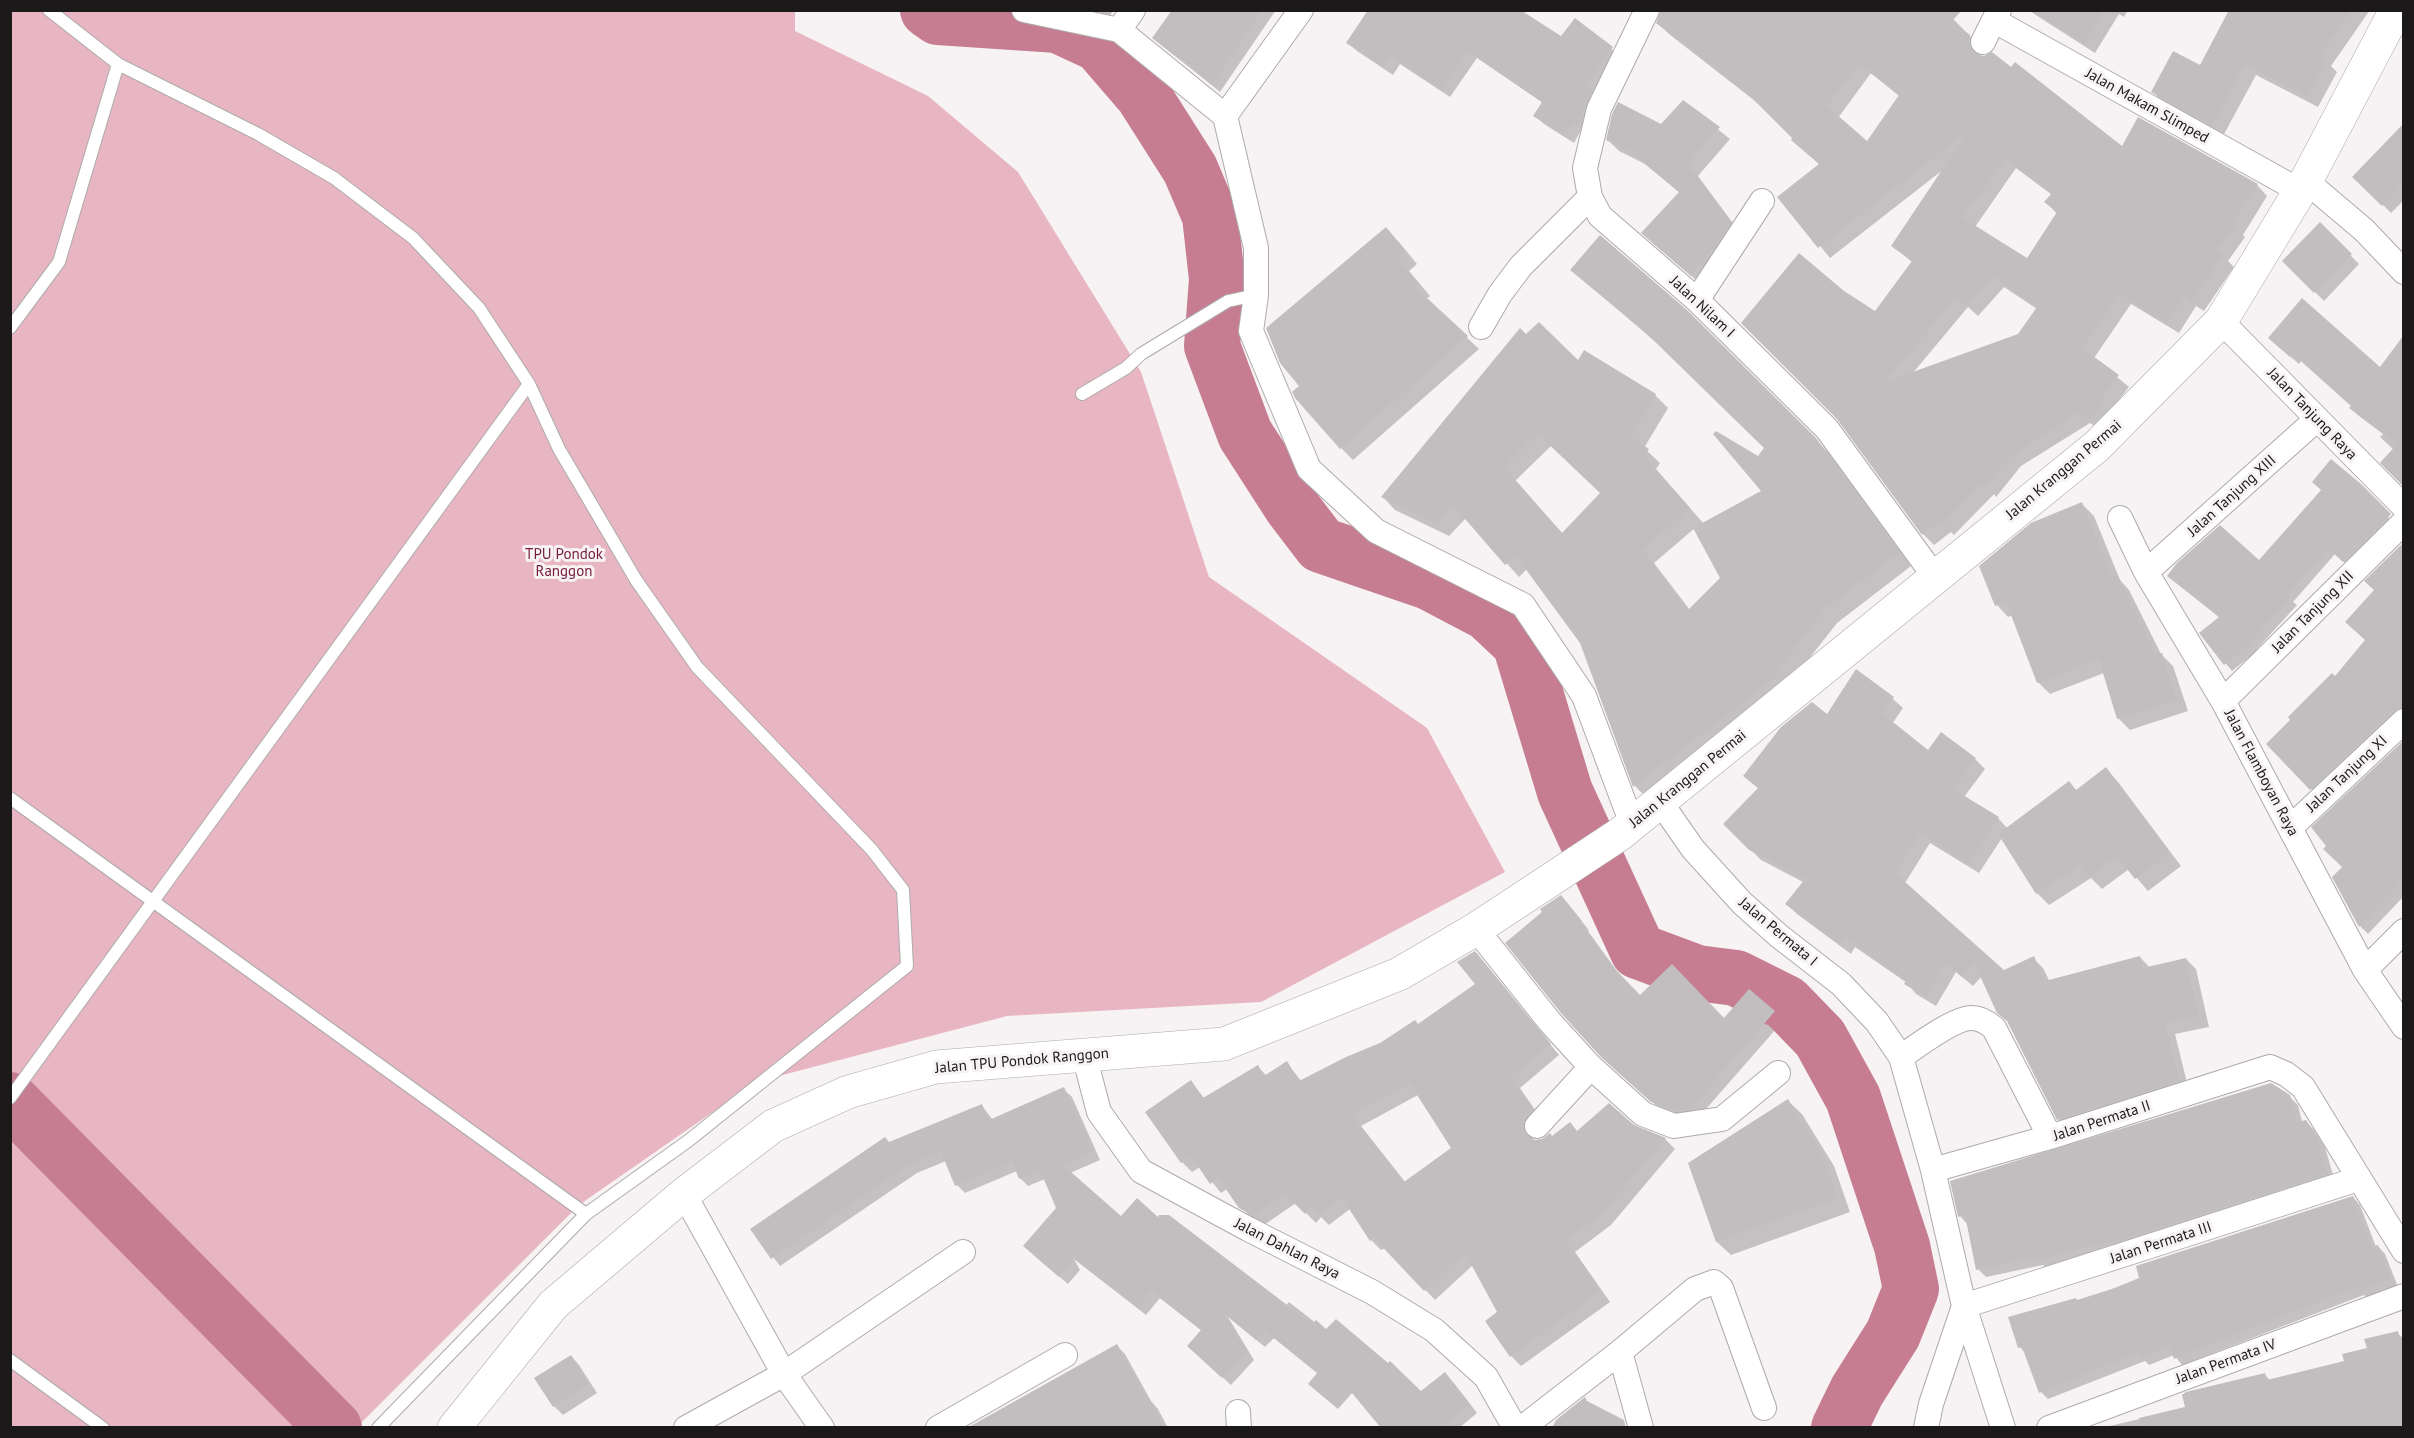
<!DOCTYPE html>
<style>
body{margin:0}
#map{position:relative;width:2414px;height:1438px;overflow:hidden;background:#f7f2f3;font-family:"PT Sans",sans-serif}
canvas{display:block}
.frame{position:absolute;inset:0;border:12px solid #1b191a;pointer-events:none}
</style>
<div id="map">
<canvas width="2414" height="1438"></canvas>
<div class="frame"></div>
</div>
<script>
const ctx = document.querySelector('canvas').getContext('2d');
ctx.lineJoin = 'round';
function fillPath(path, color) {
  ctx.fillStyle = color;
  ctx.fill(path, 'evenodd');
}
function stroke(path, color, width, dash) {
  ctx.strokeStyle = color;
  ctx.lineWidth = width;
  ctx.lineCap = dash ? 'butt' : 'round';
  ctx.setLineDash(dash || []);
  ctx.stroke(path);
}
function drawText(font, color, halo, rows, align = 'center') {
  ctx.font = font + ' "PT Sans",sans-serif';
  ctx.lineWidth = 6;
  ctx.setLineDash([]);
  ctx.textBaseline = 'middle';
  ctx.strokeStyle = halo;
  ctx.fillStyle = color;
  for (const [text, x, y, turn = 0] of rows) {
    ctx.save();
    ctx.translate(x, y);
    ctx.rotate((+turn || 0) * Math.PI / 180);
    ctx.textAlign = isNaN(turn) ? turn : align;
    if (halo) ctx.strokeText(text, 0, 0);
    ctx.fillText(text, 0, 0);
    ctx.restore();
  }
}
const green = new Path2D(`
 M10,11H795V31L928,96L1018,172L1141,372L1209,577L1427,728L1505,872L1261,1002L1007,1016L756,1082L579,1205L357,1427H11Z`);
const shadow = new Path2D(`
 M1096,10H1114L1108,18Z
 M1174,10H1276L1220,92L1154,38Z
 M1386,10H1519L1561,39L1575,20L1621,57L1574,143L1544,124L1535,116L1543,103L1477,58L1450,97L1400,64L1393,75L1357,51L1348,42Z
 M1945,10L1981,48L1979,56L2123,148L2257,185L2267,196L2243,235L2245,237L2228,261L2234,267L2204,311L2196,306L2179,333L2131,304L2094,358L2129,387L2111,410L2102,431L2090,423L2021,466L1996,497L1994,494L1954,535L1951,532L1934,545L1923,534L1839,418L1844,292L1876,313L1913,263L1893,246L1944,169L1830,258L1780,197L1820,165L1764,108L1669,34L1658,23ZM1871,73L1899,96L1867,143L1838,118ZM2016,168L2052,195L2046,202L2057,214L2027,260L1975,227ZM2004,287L2037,309L2019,335L1912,374L1968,307L1978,316Z
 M2028,10H2128L2124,17L2119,14L2095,53Z
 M2230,10H2370L2331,66L2337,72L2318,107L2256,75L2223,136L2164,103L2153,92L2201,67Z
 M1684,102L1730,139L1698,176L1741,234L1702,285L1654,244L1680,193L1645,164L1619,151L1608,140L1662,126Z
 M2404,126V200L2391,213L2355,177Z
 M2320,225L2359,264L2324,301L2284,261Z
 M1398,241L1417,264L1409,271L1430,296L1426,299L1479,349L1353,460L1341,448L1301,386Z
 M1572,270L1686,312L1829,453L1911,566L1837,623L1801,669L1647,798L1635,786L1582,643L1527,569L1519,577L1466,518L1449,536L1395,510L1383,497L1526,337L1578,363L1655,395L1668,408L1644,448L1660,463L1656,469L1704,524L1764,491L1759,458L1766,448L1659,345ZM1552,445L1602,493L1563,534L1515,481ZM1695,528L1722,579L1690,610L1654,563Z
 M2401,341L2404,343V484L2383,463L2394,450L2380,437L2383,434L2359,416L2351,408L2353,406L2302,360L2299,364L2278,346L2380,369Z
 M2082,504L2094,516L2120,580L2129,590L2161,654L2173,666L2188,711L2130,730L2118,718L2104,673L2050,694L2038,682L2013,615L2008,617L1997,605L1981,567Z
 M2386,515L2395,524L2351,568L2335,554L2293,602L2297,605L2257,649L2258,650L2232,671L2201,633L2220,618L2169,576L2259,562Z
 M2404,545V718L2319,797L2268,744L2335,679L2367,640L2375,590L2366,581Z
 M1893,699L1903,708L1892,724L1928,752L1975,759L1985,769L1964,797L1998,818L2008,829L2069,783L2077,791L2106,769L2118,782L2181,866L2148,891L2129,869L2102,889L2091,878L2049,905L2037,893L2002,838L1979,873L1930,843L1905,883L2003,972L2033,958L2043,968L2050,982L2140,957L2150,968L2186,959L2196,969L2209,1027L2175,1034L2189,1091L2068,1129L2058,1119L2008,1022L1982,976L1973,986L1956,972L1936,1006L1916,994L1907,983L1855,947L1851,954L1797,914L1787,904L1805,883L1761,860L1725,824L1759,789L1745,776L1827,717Z
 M2404,743V896L2368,934L2360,926L2334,877L2344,868L2313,828Z
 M1561,897L1589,930L1588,931L1622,978L1640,997L1725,1020L1749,991L1783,1021L1699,1117L1685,1119L1661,1110L1612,1065Z
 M1475,953L1559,1055L1520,1088L1542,1120L1533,1133V1141L1578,1132L1633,1126L1665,1139L1675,1149L1611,1225L1575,1252L1610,1302L1521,1366L1511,1356L1499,1312L1473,1265L1435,1300L1385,1248L1381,1250L1371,1240L1350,1209L1329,1225L1321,1217L1316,1223L1296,1203L1264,1225L1251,1218L1227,1189L1221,1193L1200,1167L1192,1172L1182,1162L1148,1112L1191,1082L1205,1099L1258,1067L1267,1076L1287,1063L1302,1082L1380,1045L1418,1025L1477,984ZM1418,1095L1453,1148L1406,1183L1361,1126Z
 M1063,1089L1072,1097L1100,1160L1070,1173L1121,1218L1158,1219L1285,1307L1289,1302L1326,1331L1421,1393L1453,1382L1477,1413L1459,1428H1383L1298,1323L1273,1339L1265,1347L1228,1317L1254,1360L1231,1385L1197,1354L1202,1331L1160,1298L1146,1315L1074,1259L1080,1270L1068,1284L1033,1254L1058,1208L1045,1179L1028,1186L1020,1178L1017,1171L965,1193L957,1185L946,1161L917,1173L780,1266L752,1229L890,1143L982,1106L993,1120Z
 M2289,1096L2298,1105L2302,1122L2306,1121L2314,1130L2325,1147L2335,1182L2046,1268L2043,1265L1986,1277L1978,1269L1968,1225L1960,1216Z
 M1788,1101L1802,1114L1834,1166L1850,1212L1731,1255L1717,1242L1689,1163Z
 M2353,1197L2360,1205L2376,1247L2378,1246L2385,1254L2398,1287L2367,1299L2364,1295L2182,1365L2174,1355L2149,1365L2145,1361L2048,1399L2041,1392L2026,1354L2020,1347L2078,1302Z
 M2397,1333L2404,1339V1424L2389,1428H2101L2187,1408L2265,1375L2271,1381L2346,1363Z
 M1117,1346L1125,1354L1151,1401L1158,1409L1168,1428H971Z
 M571,1356L579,1365L597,1393L563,1415L554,1406L536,1379Z`);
const river = new Path2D(`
 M928,10L938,17L1058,25L1099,44L1143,95L1190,169L1210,216L1217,279L1212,346L1245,434L1292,507L1321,545L1429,582L1488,613L1520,643L1565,792L1638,951L1697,973L1736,978L1786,1003L1820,1038L1853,1098L1902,1246L1911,1289L1893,1334L1857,1391L1839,1428
 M10,1100L334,1428`);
const building = new Path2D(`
 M1172,10H1262L1212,85L1152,38Z
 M1368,10L1522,11L1561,36L1575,18L1613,47L1587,85L1593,88L1585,105L1580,127L1573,123L1565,136L1533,116L1542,102L1468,51L1441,90L1391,57L1384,67L1346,43Z
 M1661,10H1962L1952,21L1970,35L1969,43L1976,54L1984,56L1992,52L2011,67L2015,62L2122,146L2138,117L2258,184L2232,223L2236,225L2217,250L2224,255L2192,301L2184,296L2167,323L2120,295L2082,348L2119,375L2101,399L2104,400L2091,421L2078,413L2011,456L1984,487L1982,484L1942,525L1939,522L1922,535L1837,419L1741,323L1799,253L1844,291L1875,311L1912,261L1891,246L1968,131L1818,248L1777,197L1819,164L1791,140L1792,138L1752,98L1656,23ZM1859,64L1899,95L1867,141L1827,106ZM2005,159L2052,193L2044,202L2057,212L2027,258L1963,218ZM1993,277L2037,307L2018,334L1885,382L1957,297L1966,306Z
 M2030,10H2104L2084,44Z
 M2229,10H2352L2320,56L2327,59L2307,97L2245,65L2212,126L2151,92L2173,51L2200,65Z
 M1683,100L1720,127L1688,164L1731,222L1716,246L1691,276L1641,233L1679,192L1632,153L1606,140L1612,114L1618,102L1661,124Z
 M2403,124V184L2382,206L2352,177Z
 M2320,222L2352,254L2314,293L2282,261Z
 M1386,227L1406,251L1398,258L1418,283L1414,286L1468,336L1340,449L1295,398L1292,392L1299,386L1280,363L1266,328Z
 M1600,235L1687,310L1816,438L1900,553L1824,610L1788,657L1774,671L1779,675L1633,787L1580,643L1516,556L1505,565L1453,505L1436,524L1381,497L1520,328L1526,334L1539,322L1578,360L1584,350L1656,394L1631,436L1649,449L1644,456L1690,508L1643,550L1688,610L1720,578L1693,528L1761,491L1713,434L1716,431L1758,456L1764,448L1645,332L1570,270ZM1538,434L1600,493L1562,533L1504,467Z
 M2302,298L2380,367L2403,336V486L2380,463L2397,444L2349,408L2351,406L2293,354L2290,357L2268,338Z
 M2331,459L2361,484L2391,514L2343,562L2328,548L2288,595L2291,598L2251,641L2252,643L2224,665L2199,633L2219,617L2167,576L2177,563L2220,525L2259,560L2321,490L2312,482Z
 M2082,502L2112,576H2118L2156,654L2162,653L2177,700L2117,719L2099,660L2037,683L2006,602L1995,606L1979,566L2031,523Z
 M2403,543V707L2394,711L2310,790L2266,744L2290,720L2288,717L2332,673L2335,676L2365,640L2345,622L2374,590L2364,581Z
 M1856,669L1894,697L1883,714L1928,750L1941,732L1976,758L1953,789L1999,817L1969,864L1920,834L1895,873L2004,970L2034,956L2045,981L2140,956L2143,968L2186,958L2199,1017L2166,1024L2180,1081L2057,1120L2007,1021L1997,1013L1974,963L1962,977L1946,963L1926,997L1904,984L1906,981L1845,938L1840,945L1785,904L1805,879L1749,850L1723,824L1758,788L1743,776L1781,727L1812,702L1827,714Z
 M2403,741V880L2359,927L2332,877L2342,867L2323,849L2326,846L2311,827Z
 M2106,767L2170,853L2135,879L2117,856L2089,878L2080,866L2036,894L1998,834L2069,781L2076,790Z
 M1561,895L1582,921L1580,922L1613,967L1640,995L1672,964L1724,1018L1749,989L1775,1011L1691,1109L1676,1111L1651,1102L1601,1057L1561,1013L1505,943L1542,912L1540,909Z
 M1475,951L1551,1044L1511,1077L1533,1109L1523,1122V1130L1527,1136L1535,1140L1542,1139L1550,1133L1552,1136L1570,1122L1577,1131L1609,1103L1634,1125L1666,1138L1601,1215L1566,1241L1601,1291L1510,1357L1485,1321L1497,1312L1465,1253L1424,1291L1374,1238L1370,1241L1342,1198L1318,1216L1311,1207L1305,1214L1285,1194L1253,1216L1239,1208L1218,1178L1210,1184L1191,1156L1181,1163L1145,1112L1191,1080L1203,1098L1258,1065L1264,1076L1287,1061L1299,1081L1346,1057L1380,1043L1415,1020L1418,1024L1475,984L1457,962ZM1410,1084L1451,1148L1404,1182L1352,1115Z
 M2271,1083L2290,1095L2297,1122L2306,1120L2317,1138L2327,1174L2128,1238L2036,1260L2035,1257L1976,1270L1965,1215L1958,1217L1950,1181Z
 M1064,1087L1093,1152L1063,1165L1121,1216L1137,1198L1158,1217L1159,1215H1169L1312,1324L1316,1320L1326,1329L1336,1319L1388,1363L1390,1361L1421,1391L1445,1372L1470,1404L1441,1428H1381L1352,1393L1338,1409L1308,1384L1317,1373L1265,1331L1256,1340L1224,1313L1247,1351L1222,1378L1187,1346L1201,1330L1151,1291L1138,1308L1069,1255L1073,1261L1059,1277L1023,1246L1056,1208L1040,1170L1019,1179L1012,1162L955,1186L941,1152L909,1165L771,1259L750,1229L885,1137L889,1142L982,1104L989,1120Z
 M1788,1099L1821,1151L1838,1198L1716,1242L1688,1163Z
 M2353,1196L2372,1247L2378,1245L2392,1279L2359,1292L2357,1287L2174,1359L2169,1347L2140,1358L2138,1353L2039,1393L2022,1347L2018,1348L2008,1317L2076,1298L2077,1300L2115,1288L2139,1278L2136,1266Z
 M2398,1331L2400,1340L2403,1339V1428H2140L2139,1418L2185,1407L2182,1395L2186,1392L2265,1373L2267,1380L2344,1361L2342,1354L2367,1348L2364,1339Z
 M1117,1344L1147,1400L1149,1398L1165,1428H967Z
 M571,1355L589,1384L553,1407L534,1378Z
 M1585,1397L1587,1401L1624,1420L1626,1428H1552L1556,1420Z`);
const lane = new Path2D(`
 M49,10L118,64L258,134L334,178L413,238L479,308L529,384L559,449L636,580L697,667L872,850L903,890L907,966L688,1141L586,1214L378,1428
 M10,328L59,262L118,64
 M1082,394L1126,368L1141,354L1228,301L1256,295
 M10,798L586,1214
 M10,1098L529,384
 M10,1360L103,1428`);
const street = new Path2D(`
 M1024,10L1119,30
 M1133,10L1119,30L1225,116
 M1301,10L1225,116L1256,248V295L1251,331L1309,469L1376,531L1523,605L1584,696L1632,824
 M1647,10L1599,109L1585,168L1590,197L1600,216L1697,300L1827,429L1935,577
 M1995,21L2300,191
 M1983,42L1999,10
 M2306,181L2364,230L2404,272
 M1697,300L1762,201
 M2221,321L2404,507
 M1481,327L1500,294L1521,266L1590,197
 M2120,518L2146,572L2223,701L2365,970L2404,1027
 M2146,572L2317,419
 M2223,701L2404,522
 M1661,803L1693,849L1742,903L1779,936L1841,984L1877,1022L1901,1057L1933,1170L1964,1306L1931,1404L1926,1428
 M2290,828L2404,721
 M1476,929L1550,1022L1591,1067L1643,1114L1674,1126L1722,1119L1778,1073
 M2365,970L2404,931
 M1084,1055L1099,1112L1141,1171L1248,1229L1372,1292L1434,1330L1486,1377L1515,1428
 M1901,1057C1915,1047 1956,1017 1972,1018C1980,1018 1988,1023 1994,1028L2050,1137
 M1537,1126L1591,1067
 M1933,1170L2050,1137L2270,1067L2286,1074L2303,1087L2404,1251
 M684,1194L784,1374L822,1428
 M1620,1352L1641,1428
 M1238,1412L1239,1428
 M686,1428L784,1374L963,1252
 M938,1428L1065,1355
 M1522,1428L1620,1352L1695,1289L1714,1282L1721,1288L1764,1408
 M2003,1428L1964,1306L2358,1179
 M2049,1428L2404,1296`);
const secondary = new Path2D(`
 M454,1428L553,1305L684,1194L773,1126L848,1092L936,1067L1224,1044L1399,974L1476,929L1620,834L2097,446L2221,321L2306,181L2396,10`);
const streetNames = [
 ["Jalan Makam Slimped",2147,106,29],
 ["Jalan Nilam I",1702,307,43],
 ["Jalan Tanjung Raya",2312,414,46],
 ["Jalan Kranggan Permai",2064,470,-40],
 ["Jalan Tanjung XIII",2232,496,-42],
 ["Jalan Tanjung XII",2313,612,-45],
 ["Jalan Flamboyan Raya",2261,773,62],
 ["Jalan Tanjung XI",2347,774,-43],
 ["Jalan Kranggan Permai",1688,779,-39],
 ["Jalan Permata I",1778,932,40],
 ["Jalan TPU Pondok Ranggon",1022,1061,-5],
 ["Jalan Permata II",2102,1121,-18],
 ["Jalan Permata III",2161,1243,-18],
 ["Jalan Dahlan Raya",1287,1249,27],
 ["Jalan Permata IV",2226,1362,-20]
];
const parkNames = [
 ["TPU Pondok",564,555],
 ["Ranggon",564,572]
];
fillPath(green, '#e8b6c3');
fillPath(shadow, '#0003');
stroke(river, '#c67d92', 56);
fillPath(building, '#c2bebf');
stroke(lane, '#aeaaab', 14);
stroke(street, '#aeaaab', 26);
stroke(secondary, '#aeaaab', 34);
stroke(lane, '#fff', 12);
stroke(street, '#fff', 24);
stroke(secondary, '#fff', 33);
drawText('15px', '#1b191a', '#f7f2f3', streetNames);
drawText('15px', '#731c3e', '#f7f2f3', parkNames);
</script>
